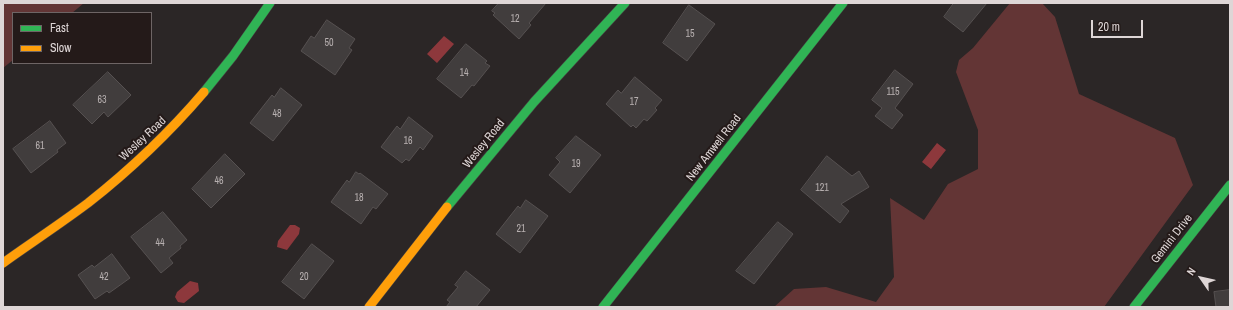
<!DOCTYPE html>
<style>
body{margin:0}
#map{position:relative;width:1233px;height:310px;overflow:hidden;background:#2b2626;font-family:"Archivo Narrow",sans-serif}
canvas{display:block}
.frame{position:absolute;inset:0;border:4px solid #ded6d6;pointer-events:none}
.legend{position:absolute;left:12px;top:12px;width:140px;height:52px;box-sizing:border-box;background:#241a19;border:1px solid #6e6565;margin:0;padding:5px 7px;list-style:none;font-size:12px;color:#ded6d6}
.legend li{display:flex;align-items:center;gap:8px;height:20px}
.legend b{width:20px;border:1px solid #6e6565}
.north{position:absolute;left:1181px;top:258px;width:40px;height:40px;-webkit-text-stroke:3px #241a19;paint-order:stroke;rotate:304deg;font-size:11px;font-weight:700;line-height:16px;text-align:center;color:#ded6d6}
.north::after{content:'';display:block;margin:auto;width:14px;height:18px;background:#ded6d6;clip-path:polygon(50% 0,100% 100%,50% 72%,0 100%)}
.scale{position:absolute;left:1091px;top:20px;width:52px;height:18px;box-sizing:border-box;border:2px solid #ded6d6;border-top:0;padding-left:5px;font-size:12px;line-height:14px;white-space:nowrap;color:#ded6d6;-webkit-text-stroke:3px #241a19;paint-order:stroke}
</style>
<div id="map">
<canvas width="1233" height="310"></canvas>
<div class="frame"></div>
<ul class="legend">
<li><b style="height:5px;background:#30b455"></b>Fast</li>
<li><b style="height:5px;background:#ff9f0a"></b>Slow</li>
</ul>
<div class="north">N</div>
<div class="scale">20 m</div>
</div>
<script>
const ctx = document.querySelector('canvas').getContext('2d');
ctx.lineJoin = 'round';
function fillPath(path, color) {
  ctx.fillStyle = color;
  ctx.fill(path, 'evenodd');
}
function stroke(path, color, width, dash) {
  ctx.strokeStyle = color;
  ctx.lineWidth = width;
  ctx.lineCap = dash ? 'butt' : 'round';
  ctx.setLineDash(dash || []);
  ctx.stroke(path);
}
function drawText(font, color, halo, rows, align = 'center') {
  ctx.font = font + ' "Archivo Narrow",sans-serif';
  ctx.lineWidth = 4;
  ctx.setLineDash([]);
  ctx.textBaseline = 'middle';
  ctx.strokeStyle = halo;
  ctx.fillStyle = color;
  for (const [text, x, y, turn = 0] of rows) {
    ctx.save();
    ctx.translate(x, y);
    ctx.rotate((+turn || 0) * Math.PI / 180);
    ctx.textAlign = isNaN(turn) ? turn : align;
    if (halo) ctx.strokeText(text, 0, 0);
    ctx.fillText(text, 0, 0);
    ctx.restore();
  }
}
const green = new Path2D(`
 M3,3H84L72,13H13V60L3,68Z
 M1010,3H1042L1055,17L1079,94L1175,138L1193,185L1104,307H774L794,289L826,287L876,302L894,277L890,198L924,220L948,184L978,169V130L956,72L959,60L973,48Z`);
const water = new Path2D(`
 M444,36L454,44L437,63L427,54Z
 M937,143L946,150L931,169L922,162Z
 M290,225H295L300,228L299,234L287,250L277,247L278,241Z
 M190,281L198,283L199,291L184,303L178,302L175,297L177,292Z`);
const building = new Path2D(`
 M499,3H546L529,23L531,25L519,39L493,15L495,13L492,11Z
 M954,3H987L963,32L944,17Z
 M689,5L715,24L687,61L663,43Z
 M327,20L355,39L349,48L352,50L335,75L301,51L311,36L314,38Z
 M466,44L487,61L485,63L490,66L474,86L472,85L461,98L437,79Z
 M895,70L913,84L895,108L903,115L892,129L875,116L882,108L872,100Z
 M108,72L131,95L108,117L104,112L92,124L73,105Z
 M635,77L662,100L655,108L657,110L647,121L644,119L636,128L633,125L631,127L606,104L618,90L621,93Z
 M281,88L302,105L273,141L250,123L272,95L274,97Z
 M409,117L433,136L423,150L420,147L409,161L406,159L402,163L381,147L397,126L400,129Z
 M50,121L66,143L57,150L58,152L31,173L13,149Z
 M576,136L601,155L570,193L549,175L560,162L556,158Z
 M225,154L245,174L211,208L192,189Z
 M827,156L852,176L859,171L869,187L841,204L849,211L840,223L801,190Z
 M356,172L359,174L360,173L388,194L376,209L373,207L361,224L331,202L347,180L349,182Z
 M526,200L548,216L520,253L496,234L518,206L520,208Z
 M163,212L187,240L180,246L181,248L169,258L173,263L161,273L131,237Z
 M778,222L793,234L754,284L736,271Z
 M312,244L334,261L304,299L282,282Z
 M112,254L130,278L109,293L107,291L95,299L78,275L92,265L94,267Z
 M466,271L490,290L476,307H446L450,302L447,300L458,287L455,285Z
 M1230,290V307H1216L1214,292Z`);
const fast = new Path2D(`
 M204,92L233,56L270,3
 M447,207L534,102L625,3
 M603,307L843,3
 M1134,307L1230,185`);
const slow = new Path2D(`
 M3,263C31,243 60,224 88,203C130,170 169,133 204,92
 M369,307L447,207`);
const numberNames = [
 ["12",515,19],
 ["15",690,34],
 ["50",329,43],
 ["14",464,73],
 ["115",893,92],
 ["63",102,100],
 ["17",634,102],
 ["48",277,114],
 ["16",408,141],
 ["61",40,146],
 ["19",576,164],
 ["46",219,181],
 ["121",822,188],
 ["18",359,198],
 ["21",521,229],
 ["44",160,243],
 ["42",104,277],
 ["20",304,277]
];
const streetNames = [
 ["Wesley Road",143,139,-43],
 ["Wesley Road",484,144,-51],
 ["New Amwell Road",714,148,-52],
 ["Gemini Drive",1172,239,-52]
];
fillPath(green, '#633535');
fillPath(water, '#8d383c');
fillPath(building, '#413d3d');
stroke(building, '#565151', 1);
stroke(fast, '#474343', 10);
stroke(slow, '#474343', 10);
stroke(fast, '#30b455', 9);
stroke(slow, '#ff9f0a', 9);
drawText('10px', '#b7b0b0', null, numberNames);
drawText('12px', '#ded6d6', '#241a19', streetNames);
</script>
